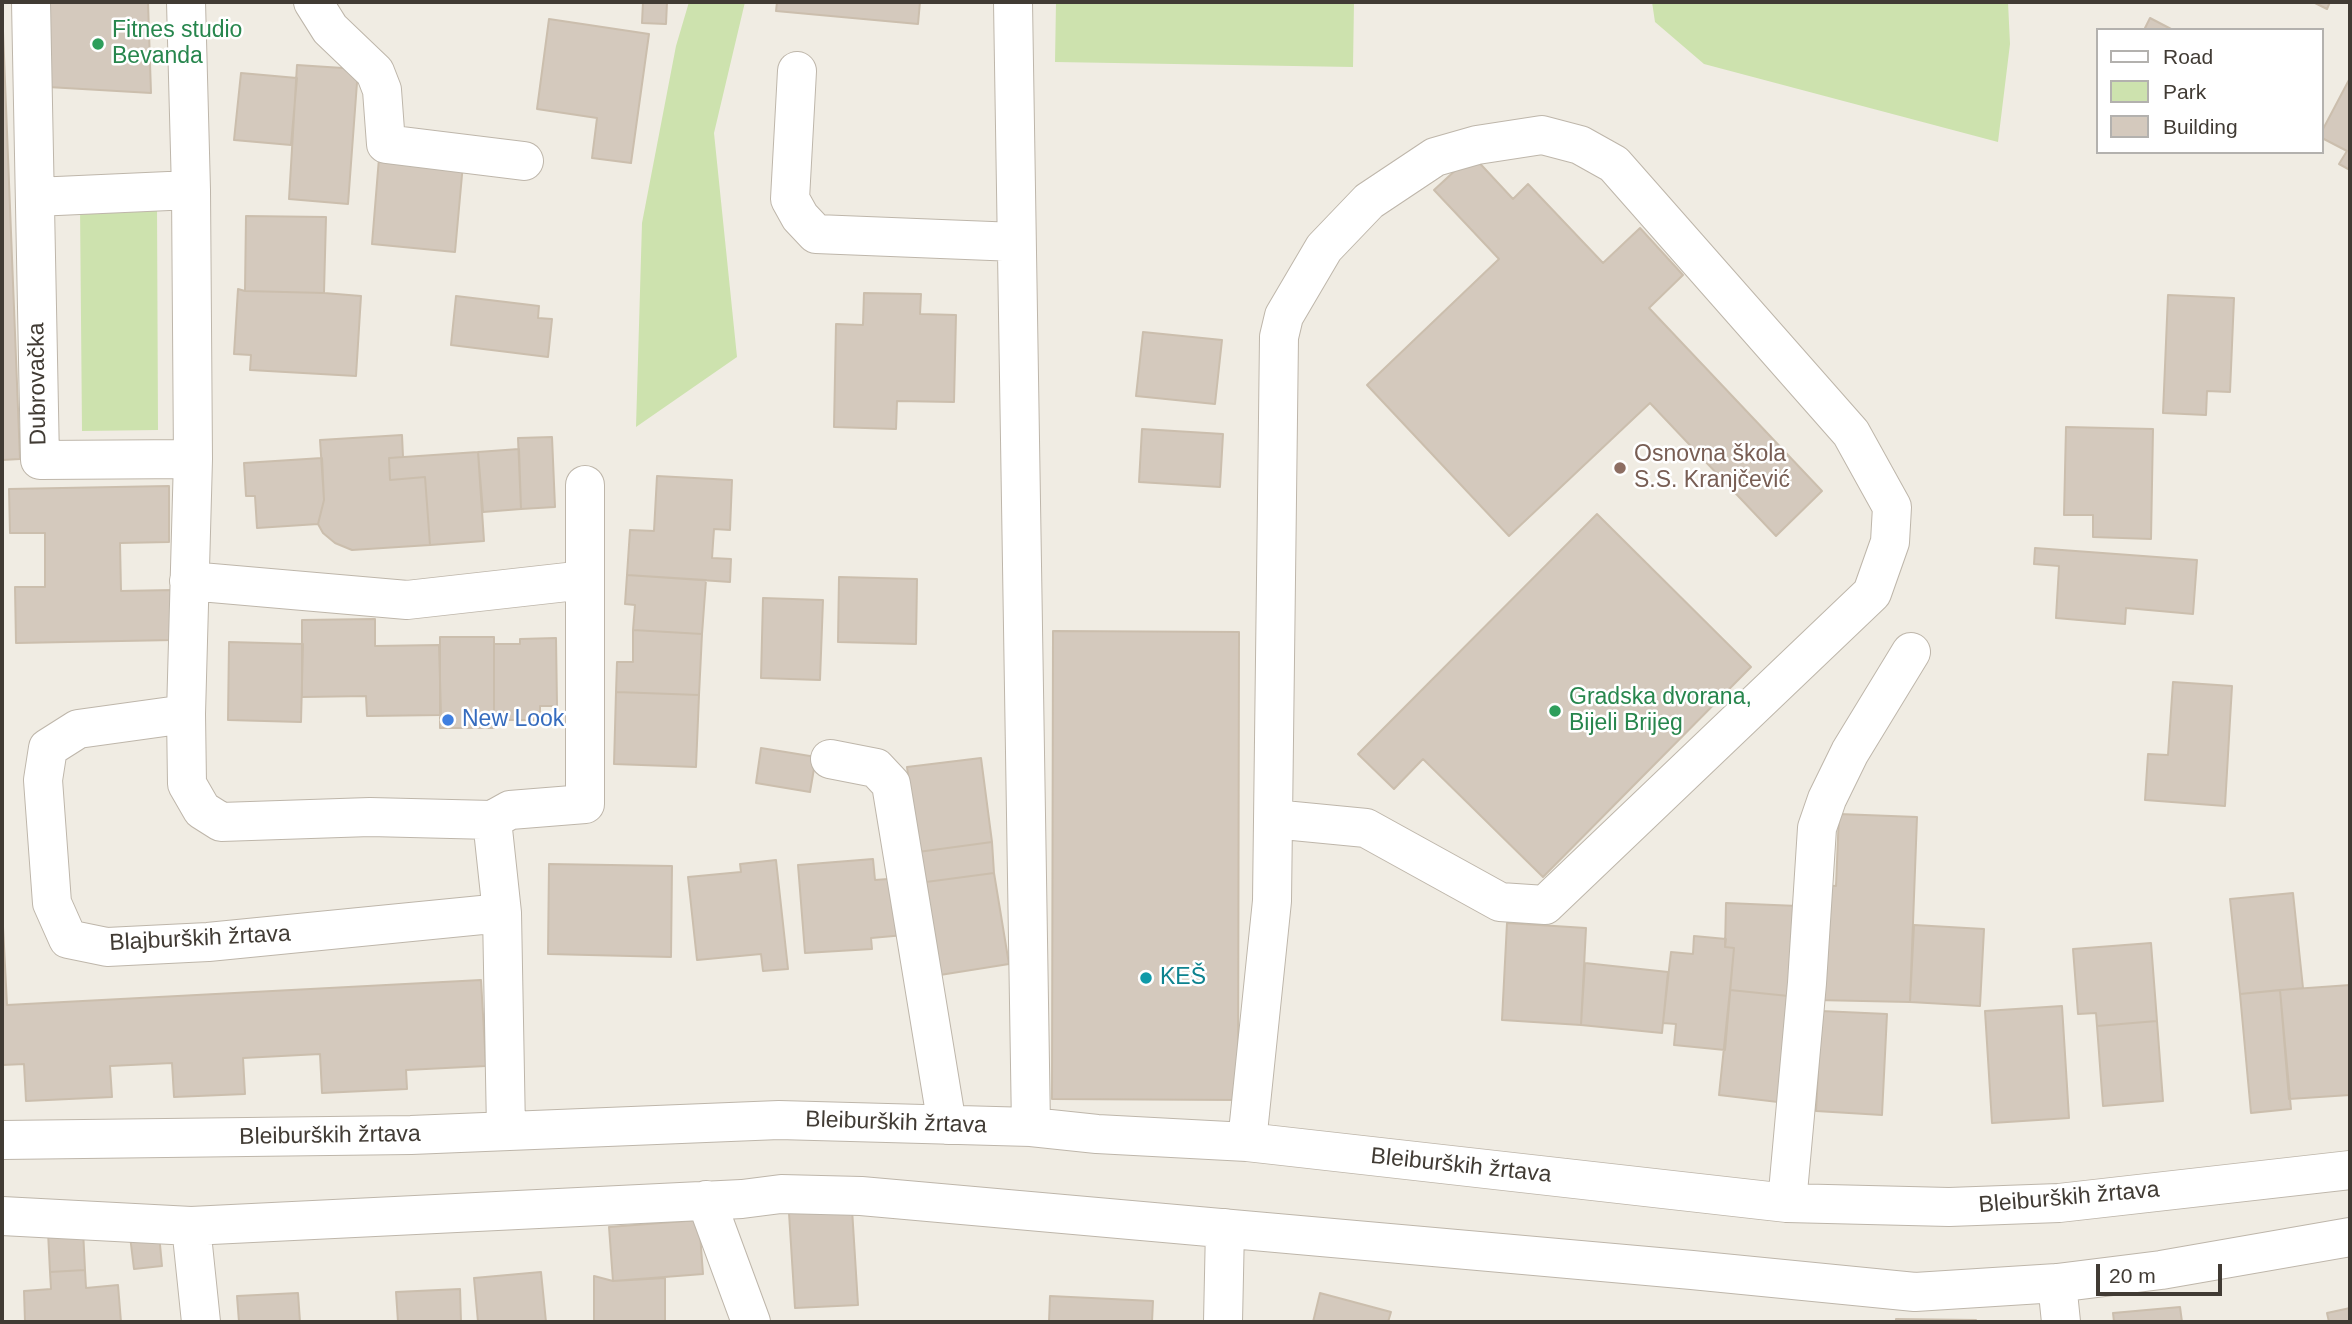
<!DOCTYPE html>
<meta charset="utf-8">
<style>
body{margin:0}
#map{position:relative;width:2352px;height:1324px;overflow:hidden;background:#f0ece3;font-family:Arial,sans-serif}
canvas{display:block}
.frame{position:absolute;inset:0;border:4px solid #413b34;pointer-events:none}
.legend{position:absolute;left:2096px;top:28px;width:228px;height:126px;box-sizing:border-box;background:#fff;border:2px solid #b3b1ae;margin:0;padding:9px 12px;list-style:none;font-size:21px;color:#413b34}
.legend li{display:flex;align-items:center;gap:14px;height:35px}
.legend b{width:35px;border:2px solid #b3b1ae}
.scale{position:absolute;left:2096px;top:1264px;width:126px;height:32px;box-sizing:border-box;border:4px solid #413b34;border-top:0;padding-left:9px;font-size:21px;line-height:24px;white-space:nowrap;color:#413b34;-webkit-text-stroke:5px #fff;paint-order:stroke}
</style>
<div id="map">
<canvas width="2352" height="1324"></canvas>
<div class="frame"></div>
<ul class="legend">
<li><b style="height:9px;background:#fff"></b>Road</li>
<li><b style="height:19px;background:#cde2ae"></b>Park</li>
<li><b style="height:19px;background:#d4c9bd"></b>Building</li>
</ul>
<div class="scale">20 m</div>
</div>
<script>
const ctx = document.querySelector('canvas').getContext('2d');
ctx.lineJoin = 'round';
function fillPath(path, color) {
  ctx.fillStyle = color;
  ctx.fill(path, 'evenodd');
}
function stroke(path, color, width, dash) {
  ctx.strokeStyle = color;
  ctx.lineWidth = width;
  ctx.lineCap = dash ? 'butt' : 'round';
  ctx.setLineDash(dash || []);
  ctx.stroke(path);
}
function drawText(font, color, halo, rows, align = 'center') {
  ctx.font = font + ' Arial,sans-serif';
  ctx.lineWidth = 5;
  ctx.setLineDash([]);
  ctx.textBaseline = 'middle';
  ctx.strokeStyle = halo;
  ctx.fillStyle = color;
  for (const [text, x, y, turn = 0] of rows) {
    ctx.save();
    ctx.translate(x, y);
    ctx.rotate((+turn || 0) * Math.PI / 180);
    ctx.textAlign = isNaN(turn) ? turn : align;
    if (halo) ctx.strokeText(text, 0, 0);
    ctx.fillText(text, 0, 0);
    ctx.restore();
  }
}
const green = new Path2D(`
 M689,2H745L714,133L737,357L636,427L642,223L676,46Z
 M1056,2H1354L1353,67L1055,62Z
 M1652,2H2008L2010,44L1998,142L1704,64L1655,22Z
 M157,204L158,430L82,431L80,205Z`);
const building = new Path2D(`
 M47,2H148L151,93L48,87Z
 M643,2H667L666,24L642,23Z
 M777,2H920L918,24L776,11Z
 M2313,2H2330L2327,9Z
 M2,6L20,459L2,460Z
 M2150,18L2173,30H2144Z
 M549,19L649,34L631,163L592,158L597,118L537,109Z
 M297,65L358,69L348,204L289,199Z
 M241,73L297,78L291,145L234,140Z
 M2350,78V170L2339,164L2347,151L2322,138V131Z
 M1472,155L1513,199L1528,184L1603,263L1640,228L1683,275L1649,308L1822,491L1776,536L1650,403L1509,536L1367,385L1499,259L1434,190Z
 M379,158L463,164L455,252L372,244Z
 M246,216L326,217L324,293L245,291Z
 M238,289L245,291L324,293L361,296L356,376L250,370L251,355L234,354Z
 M864,293L921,294L920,314L956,315L954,402L897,401L896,429L834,427L836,324L863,325Z
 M2168,295L2234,298L2230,392L2207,391L2206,415L2163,413Z
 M456,296L539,306L538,318L552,319L548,357L451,345Z
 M1143,332L1222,340L1215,404L1136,396Z
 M2066,427L2153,429L2151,539L2093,537V515H2064Z
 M1142,429L1223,434L1220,487L1139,482Z
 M402,435L403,457L389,458L390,480L425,477L430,545L352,550L335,543L323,533L318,524L324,500L320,440Z
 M552,437L555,507L521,509L518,438Z
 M519,449L521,509L483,512L478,452Z
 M478,452L484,541L430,545L425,477L390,480L389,458Z
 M322,458L324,500L318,524L257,528L255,496H246L244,463Z
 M657,476L732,480L730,530L714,529L712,558L731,559L730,582L627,575L630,530L654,531Z
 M169,486V542L120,543L121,591L173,590L174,640L16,643L15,587H45V533H10L9,489Z
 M1597,514L1751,667L1543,877L1423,759L1394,789L1358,754Z
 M2035,548L2197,560L2193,614L2126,608L2125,624L2056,618L2059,566L2034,564Z
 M627,575L706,580L702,634L633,630L635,605L625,604Z
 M839,577L917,579L916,644L838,642Z
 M763,598L823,600L820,680L761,678Z
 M375,619V646L439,645L441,715L367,716L366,696L302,697V620Z
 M633,630L702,634L699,695L616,692L617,662H633Z
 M1053,631L1239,632L1238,1100L1052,1099Z
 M440,637H494V728H440Z
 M556,638L557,706H540V720H507L506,713H494V644H520V639Z
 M229,642L303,644L301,722L228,720Z
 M2173,682L2232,686L2225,806L2145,800L2148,754L2168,755Z
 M616,692L699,695L696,767L614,764Z
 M761,748L816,757L810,792L756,783Z
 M981,758L992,842L918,852L907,767Z
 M1839,814L1917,817L1910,1002L1816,1000L1820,885L1836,886Z
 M992,842L994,873L926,882L918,852Z
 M873,859L875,880L901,878L905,935L871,938L872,949L805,953L798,865Z
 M776,860L788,969L763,971L761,954L697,960L688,877L741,872L740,864Z
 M549,864L672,866L671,957L548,954Z
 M994,873L1009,964L940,975L926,882Z
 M2293,893L2303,988L2240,994L2230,899Z
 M1726,903L1798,906V997L1730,990L1734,948L1725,947Z
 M2,907L7,1005L481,980L486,1066L406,1070L407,1089L322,1093L320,1054L243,1058L245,1094L174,1097L172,1063L110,1066L112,1097L26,1101L24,1064L2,1065Z
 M1507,923L1586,928L1581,1025L1502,1020Z
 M1914,925L1984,929L1980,1006L1910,1002Z
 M1694,936L1726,939L1725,947L1734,948L1725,1050L1674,1045L1676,1024L1663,1023L1671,952L1693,954Z
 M2151,943L2157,1021L2097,1026L2096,1013L2078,1014L2073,949Z
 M1585,963L1668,972L1662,1033L1581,1025Z
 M2350,985V1095L2289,1099L2280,990Z
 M1730,990L1798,997L1778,1102L1719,1095Z
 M2280,990L2291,1109L2251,1113L2240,994Z
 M2062,1006L2069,1118L1992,1123L1985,1011Z
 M1821,1011L1887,1014L1882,1115L1816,1111Z
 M2157,1021L2163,1101L2103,1106L2097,1026Z
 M852,1209L858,1305L795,1308L789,1213Z
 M699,1220L703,1274L613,1281L609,1227Z
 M83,1230L85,1270L50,1272L48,1232Z
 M159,1234L162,1266L134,1269L130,1236Z
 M85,1270L86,1288L118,1285L121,1322H25L24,1291L51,1289L50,1272Z
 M541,1272L546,1322H478L474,1278Z
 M594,1276L613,1281L665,1278V1322H594Z
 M460,1289L461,1322H398L396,1292Z
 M298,1293L300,1322H239L237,1296Z
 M1320,1293L1391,1312L1388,1322H1313Z
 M1050,1296L1153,1301L1152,1322H1049Z
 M2180,1307L2182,1322H2114L2113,1313Z
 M2350,1308V1322H2329L2327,1313Z
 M1896,1319L1976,1320V1322H1896Z`);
const minor = new Path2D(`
 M31,2L40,460L193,459
 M186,2L191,190L193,459L186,714L187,784L202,810L221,822L370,817L492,820L502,913L506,1130
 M313,2L330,29L375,72L382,90L386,144L524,161
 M1013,2L1031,1127
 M797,71L790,199L800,217L816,234L1016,242
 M35,197L191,190
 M189,581L407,600L585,580
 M186,714L78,729L48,748L43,780L52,903L68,939L107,947L208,942L502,913
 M830,759L876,768L891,784L947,1125
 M492,820L510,810L585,804V485
 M2,1140L411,1135L779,1120L1031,1127L1097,1134L1247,1142L1787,1203L1949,1207L2059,1203L2350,1170
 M1247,1142L1272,901L1279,337L1284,316L1324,248L1369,201L1435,157L1477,145L1542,135L1580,145L1614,164L1851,433L1892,507L1890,542L1872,593L1545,905L1500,902L1366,828L1273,819
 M706,1200L751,1322
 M1787,1203L1807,983L1817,828L1827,799L1850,752L1911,652
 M2,1216L191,1226L742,1199L781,1194L861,1196L1692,1270L1915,1292L2057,1283L2161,1270L2350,1237
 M191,1226L201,1322
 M2057,1283L2061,1322
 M1223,1322L1225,1228`);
const markers = [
 [98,44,7,"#2e9e5b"],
 [1620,468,7,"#8d6e63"],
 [1555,711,7,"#2e9e5b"],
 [448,720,7,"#3f7fe0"],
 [1146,978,7,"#0f9aa8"]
];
const leisureNames = [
 ["Fitnes studio",112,31],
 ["Bevanda",112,57],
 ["Gradska dvorana,",1569,698],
 ["Bijeli Brijeg",1569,724]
];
const streetNames = [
 ["Dubrovačka",38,384,-91],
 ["Blajburških žrtava",200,939,-3],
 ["Bleiburških žrtava",896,1123,2],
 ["Bleiburških žrtava",330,1136,-1],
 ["Bleiburških žrtava",1461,1166,6],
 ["Bleiburških žrtava",2069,1198,-5]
];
const educationNames = [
 ["Osnovna škola",1634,455],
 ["S.S. Kranjčević",1634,481]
];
const shopNames = [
 ["New Look",462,720]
];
const cultureNames = [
 ["KEŠ",1160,978]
];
fillPath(green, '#cde2ae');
fillPath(building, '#d4c9bd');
stroke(building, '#cbbead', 2);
stroke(minor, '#beb6aa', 40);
stroke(minor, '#fff', 38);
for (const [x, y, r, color] of markers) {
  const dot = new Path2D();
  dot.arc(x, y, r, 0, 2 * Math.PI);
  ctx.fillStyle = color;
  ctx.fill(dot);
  stroke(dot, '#fff', 2.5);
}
drawText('23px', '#27864d', '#fff', leisureNames, 'left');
drawText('23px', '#413b34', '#fff', streetNames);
drawText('23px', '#785e54', '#fff', educationNames, 'left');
drawText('23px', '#366cbe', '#fff', shopNames, 'left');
drawText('23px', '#0d838f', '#fff', cultureNames, 'left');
</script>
